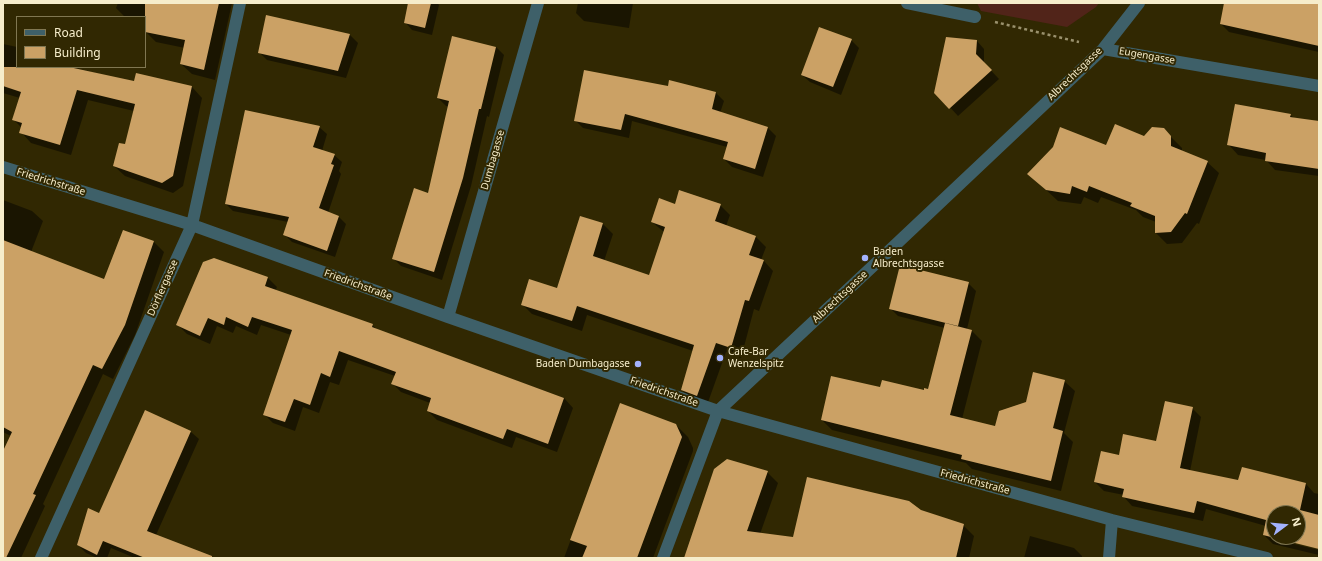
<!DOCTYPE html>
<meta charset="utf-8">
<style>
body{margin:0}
#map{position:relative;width:1322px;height:561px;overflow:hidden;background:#312802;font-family:"Noto Sans",sans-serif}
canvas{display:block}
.frame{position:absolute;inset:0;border:4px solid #f6edcb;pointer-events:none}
.legend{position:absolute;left:16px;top:16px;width:130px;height:52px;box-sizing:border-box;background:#312802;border:1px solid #807752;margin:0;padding:5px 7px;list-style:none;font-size:12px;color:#f6edcb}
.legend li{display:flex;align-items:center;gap:8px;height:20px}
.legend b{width:20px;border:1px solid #807752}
.north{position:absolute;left:1266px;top:505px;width:40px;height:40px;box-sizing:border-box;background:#312802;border:1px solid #807752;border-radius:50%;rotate:74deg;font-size:11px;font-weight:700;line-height:16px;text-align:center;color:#f6edcb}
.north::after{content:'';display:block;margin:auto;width:14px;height:18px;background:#a3b2fd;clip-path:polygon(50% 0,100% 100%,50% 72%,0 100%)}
</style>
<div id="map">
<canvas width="1322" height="561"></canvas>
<div class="frame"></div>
<ul class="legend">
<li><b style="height:5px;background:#3e6069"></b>Road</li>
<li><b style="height:11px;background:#cba165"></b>Building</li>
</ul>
<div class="north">N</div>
</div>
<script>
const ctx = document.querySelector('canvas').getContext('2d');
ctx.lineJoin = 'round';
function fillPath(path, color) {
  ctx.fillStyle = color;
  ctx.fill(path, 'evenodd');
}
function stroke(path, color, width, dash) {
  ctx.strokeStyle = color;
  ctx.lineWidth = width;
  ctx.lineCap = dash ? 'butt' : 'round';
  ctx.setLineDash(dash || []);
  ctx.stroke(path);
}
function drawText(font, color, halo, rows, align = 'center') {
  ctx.font = font + ' "Noto Sans",sans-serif';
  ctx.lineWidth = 4;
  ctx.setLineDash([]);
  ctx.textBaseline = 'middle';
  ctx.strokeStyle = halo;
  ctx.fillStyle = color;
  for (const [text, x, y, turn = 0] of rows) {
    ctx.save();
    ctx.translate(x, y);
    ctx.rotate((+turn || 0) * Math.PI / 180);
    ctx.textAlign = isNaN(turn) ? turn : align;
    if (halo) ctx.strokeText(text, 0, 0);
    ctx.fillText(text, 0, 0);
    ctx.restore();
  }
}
const green = new Path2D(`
 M977,3H1099L1096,7L1067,27L981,11Z`);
const shadow = new Path2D(`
 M118,3H232L215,80L192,74L181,64L185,48L156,42L145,31V17H125L116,8Z
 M409,3H437L439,5L432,35L412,30L405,22Z
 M578,3H633L629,28L584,21L576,13Z
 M1225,3H1319V52L1229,32L1221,24Z
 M267,16L350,35L358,43L346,78L267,60L259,52Z
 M851,40L859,48L841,95L810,82L802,75Z
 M977,41L984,49V63L999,79L958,116L936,92Z
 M3,44L17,47V67H72L135,83L192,87L202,98L183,186L173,193L125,176L114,166L126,145L134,111L88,100L71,155L31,143L21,132L22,128L13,119L20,98L3,93Z
 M496,47L504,55L489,117L487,116L471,186L442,280L401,266L393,258L429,194L449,107L446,106L438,98Z
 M668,88L716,93L724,101L720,113L768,128L776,136L763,177L732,167L724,159L727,147L632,121L629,138L583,128L575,120Z
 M1290,115L1294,118L1319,122V176L1275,170L1266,160L1238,155L1229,145Z
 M319,127L327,134L322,151L334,155L342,162L339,171L341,174L328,213L339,217L346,224L335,257L292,242L284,234L288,222L233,211L226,204Z
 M1163,129L1182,148V152L1207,162L1219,173L1199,224L1197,223L1182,243L1167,244L1156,233V222L1143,217L1136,210L1101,197L1098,203L1084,197L1081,204L1058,201L1029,174L1107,146L1144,137Z
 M3,200L32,211L43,221L31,252L105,280L123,232L154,242L164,252L135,335L113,379L103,374L43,504L45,506L21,558H3V454L11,436L3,432Z
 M675,205H720L730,215L726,226L756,237L766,247L761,260L764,261L773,271L759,311L754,309L741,358L726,352L707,405L692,400L682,390L693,351L587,315L582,331L532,314L522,304L558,290L581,217L603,224L613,234L604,261L649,276L664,232L652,222Z
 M268,278L277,287L275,291L372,325L378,330L564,398L573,408L557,452L516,437L512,448L437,420L428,411L430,403L401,392L392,383L395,376L348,360L339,385L330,382L319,413L303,407L295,431L273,423L264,414L291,335L261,325L257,335L236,326L233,333L217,326L210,344L187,334L178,325Z
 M968,283L976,291L967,329L972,331L982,341L962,419L996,427L1027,403L1064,381L1075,391L1064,433L1073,442L1061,491L972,469L966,463L832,430L822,420L881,388L924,391L929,390L945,328L898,316L890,308Z
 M621,404L676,425L688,437L693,448V451L653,558H564Z
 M1192,408L1201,417L1190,471L1239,482L1306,484L1314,493L1319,494V548L1275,537H1298V513H1274L1273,539L1319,550V555L1273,544L1264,535L1266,526L1206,509L1203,521L1132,506L1124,497V495L1104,491L1095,482L1120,456L1157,442Z
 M145,411L191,432L199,439L156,535L209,558H135L111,548L107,558H97L86,553L78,545L99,514Z
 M767,472L778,483L760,534L794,538L921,511L963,525L974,536L969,558H685Z
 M1030,536L1074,548L1082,556V558H1024Z`);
const building = new Path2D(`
 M145,3H219L204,70L180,64L185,40L145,32Z
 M408,3H431L425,28L404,23Z
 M1224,3H1319V46L1220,24Z
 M266,15L350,34L338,71L258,53Z
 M819,27L852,39L833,87L801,75Z
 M452,36L496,47L481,109H479L463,178L434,272L392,259L414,188L428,193L449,101L437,98Z
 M946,37L977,40L976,54L992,70L949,109L934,93Z
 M3,67H69L134,81L136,73L192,86L173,176L162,183L113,166L119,143L125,144L135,104L77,90L60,145L19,133L22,123L12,120L21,92L3,86Z
 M584,70L668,86L669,80L716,92L712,109L768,127L755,169L723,159L728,142L625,114L621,130L574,121Z
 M1235,104L1291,114L1290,117L1319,121V169L1265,161L1266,153L1227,145Z
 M245,110L320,126L313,147L335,154L331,164L334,165L319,208L339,216L327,251L283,235L289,217L225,204Z
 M1115,124L1144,136L1152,127L1164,128L1171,136V146L1208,161L1187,214L1185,213L1171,232L1155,233V216L1130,206L1132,203L1089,186L1087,192L1072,186L1070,194L1046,190L1027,174L1053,147L1060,127L1106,145Z
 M679,190L721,204L715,221L756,236L749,255L764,260L749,301L745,300L731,348L716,343L697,396L681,390L694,345L577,306L572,321L521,305L529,279L557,288L580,216L603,223L593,256L649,275L665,227L651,222L659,198L675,204Z
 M123,230L154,241L125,325L102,369L93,365L33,494L36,495L6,558H3V451L12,432L3,427V240L104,279Z
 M214,258L268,277L265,286L373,324L372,327L564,398L548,444L507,429L503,439L427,411L431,398L391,384L396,372L339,351L330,377L321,373L310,405L294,399L285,422L263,415L292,330L252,317L248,327L226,317L224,325L208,318L200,336L176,325L203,262Z
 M900,265L969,282L958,326L889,309Z
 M945,323L972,330L950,415L995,426L999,411L1026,402L1033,372L1065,380L1053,428L1063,431L1051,481L961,459L962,455L821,420L831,376L880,387L882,380L924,390V388L928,389Z
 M1165,401L1193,407L1180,468L1238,480L1242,467L1306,483L1300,510L1319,515V549L1263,535L1266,520L1197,501L1194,513L1122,497L1124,489L1094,482L1101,451L1119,455L1123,434L1156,441ZM1274,513H1298V537H1274Z
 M620,403L676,424L682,437L637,558H582L587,546L570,540Z
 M145,410L191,431L147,531L212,556V558H145L103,541L97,555L77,545L88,508L99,513Z
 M727,459L768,471L747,531L793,537L807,477L909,501L921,510L964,524L956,558H684L714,469Z`);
const path = new Path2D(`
 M995,22L1079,42`);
const street = new Path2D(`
 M907,3L975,17
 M1103,49L1319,86
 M3,167L192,225L448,317L718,411L1112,520L1267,558
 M448,317L538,3
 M41,558L192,225L240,3
 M663,558L718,411L873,266L1103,49L1139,3
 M1109,558L1112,520`);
const markers = [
 [865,258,4,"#a3b2fd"],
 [720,358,4,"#a3b2fd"],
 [638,364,4,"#a3b2fd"]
];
const streetNames = [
 ["Eugengasse",1147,56,10],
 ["Albrechtsgasse",1075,74,-44],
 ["Dumbagasse",493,160,-74],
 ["Friedrichstraße",51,182,17],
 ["Friedrichstraße",358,285,20],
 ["Dörflergasse",163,288,-66],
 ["Albrechtsgasse",840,297,-43],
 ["Friedrichstraße",664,392,19],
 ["Friedrichstraße",975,482,15]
];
const poiNames = [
 ["Baden",873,252],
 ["Albrechtsgasse",873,264],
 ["Cafe-Bar",728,352],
 ["Wenzelspitz",728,364],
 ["Baden Dumbagasse",630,364,"right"]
];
fillPath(green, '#512419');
fillPath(shadow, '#0007');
fillPath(building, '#cba165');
stroke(path, '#9a916d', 2.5, [3, 3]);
stroke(street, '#3e6069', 12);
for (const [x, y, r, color] of markers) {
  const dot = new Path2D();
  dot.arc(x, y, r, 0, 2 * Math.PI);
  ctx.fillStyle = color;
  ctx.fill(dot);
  stroke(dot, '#312802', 1.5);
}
drawText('10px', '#f6edcb', '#312802', streetNames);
drawText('10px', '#f6edcb', '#312802', poiNames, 'left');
</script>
